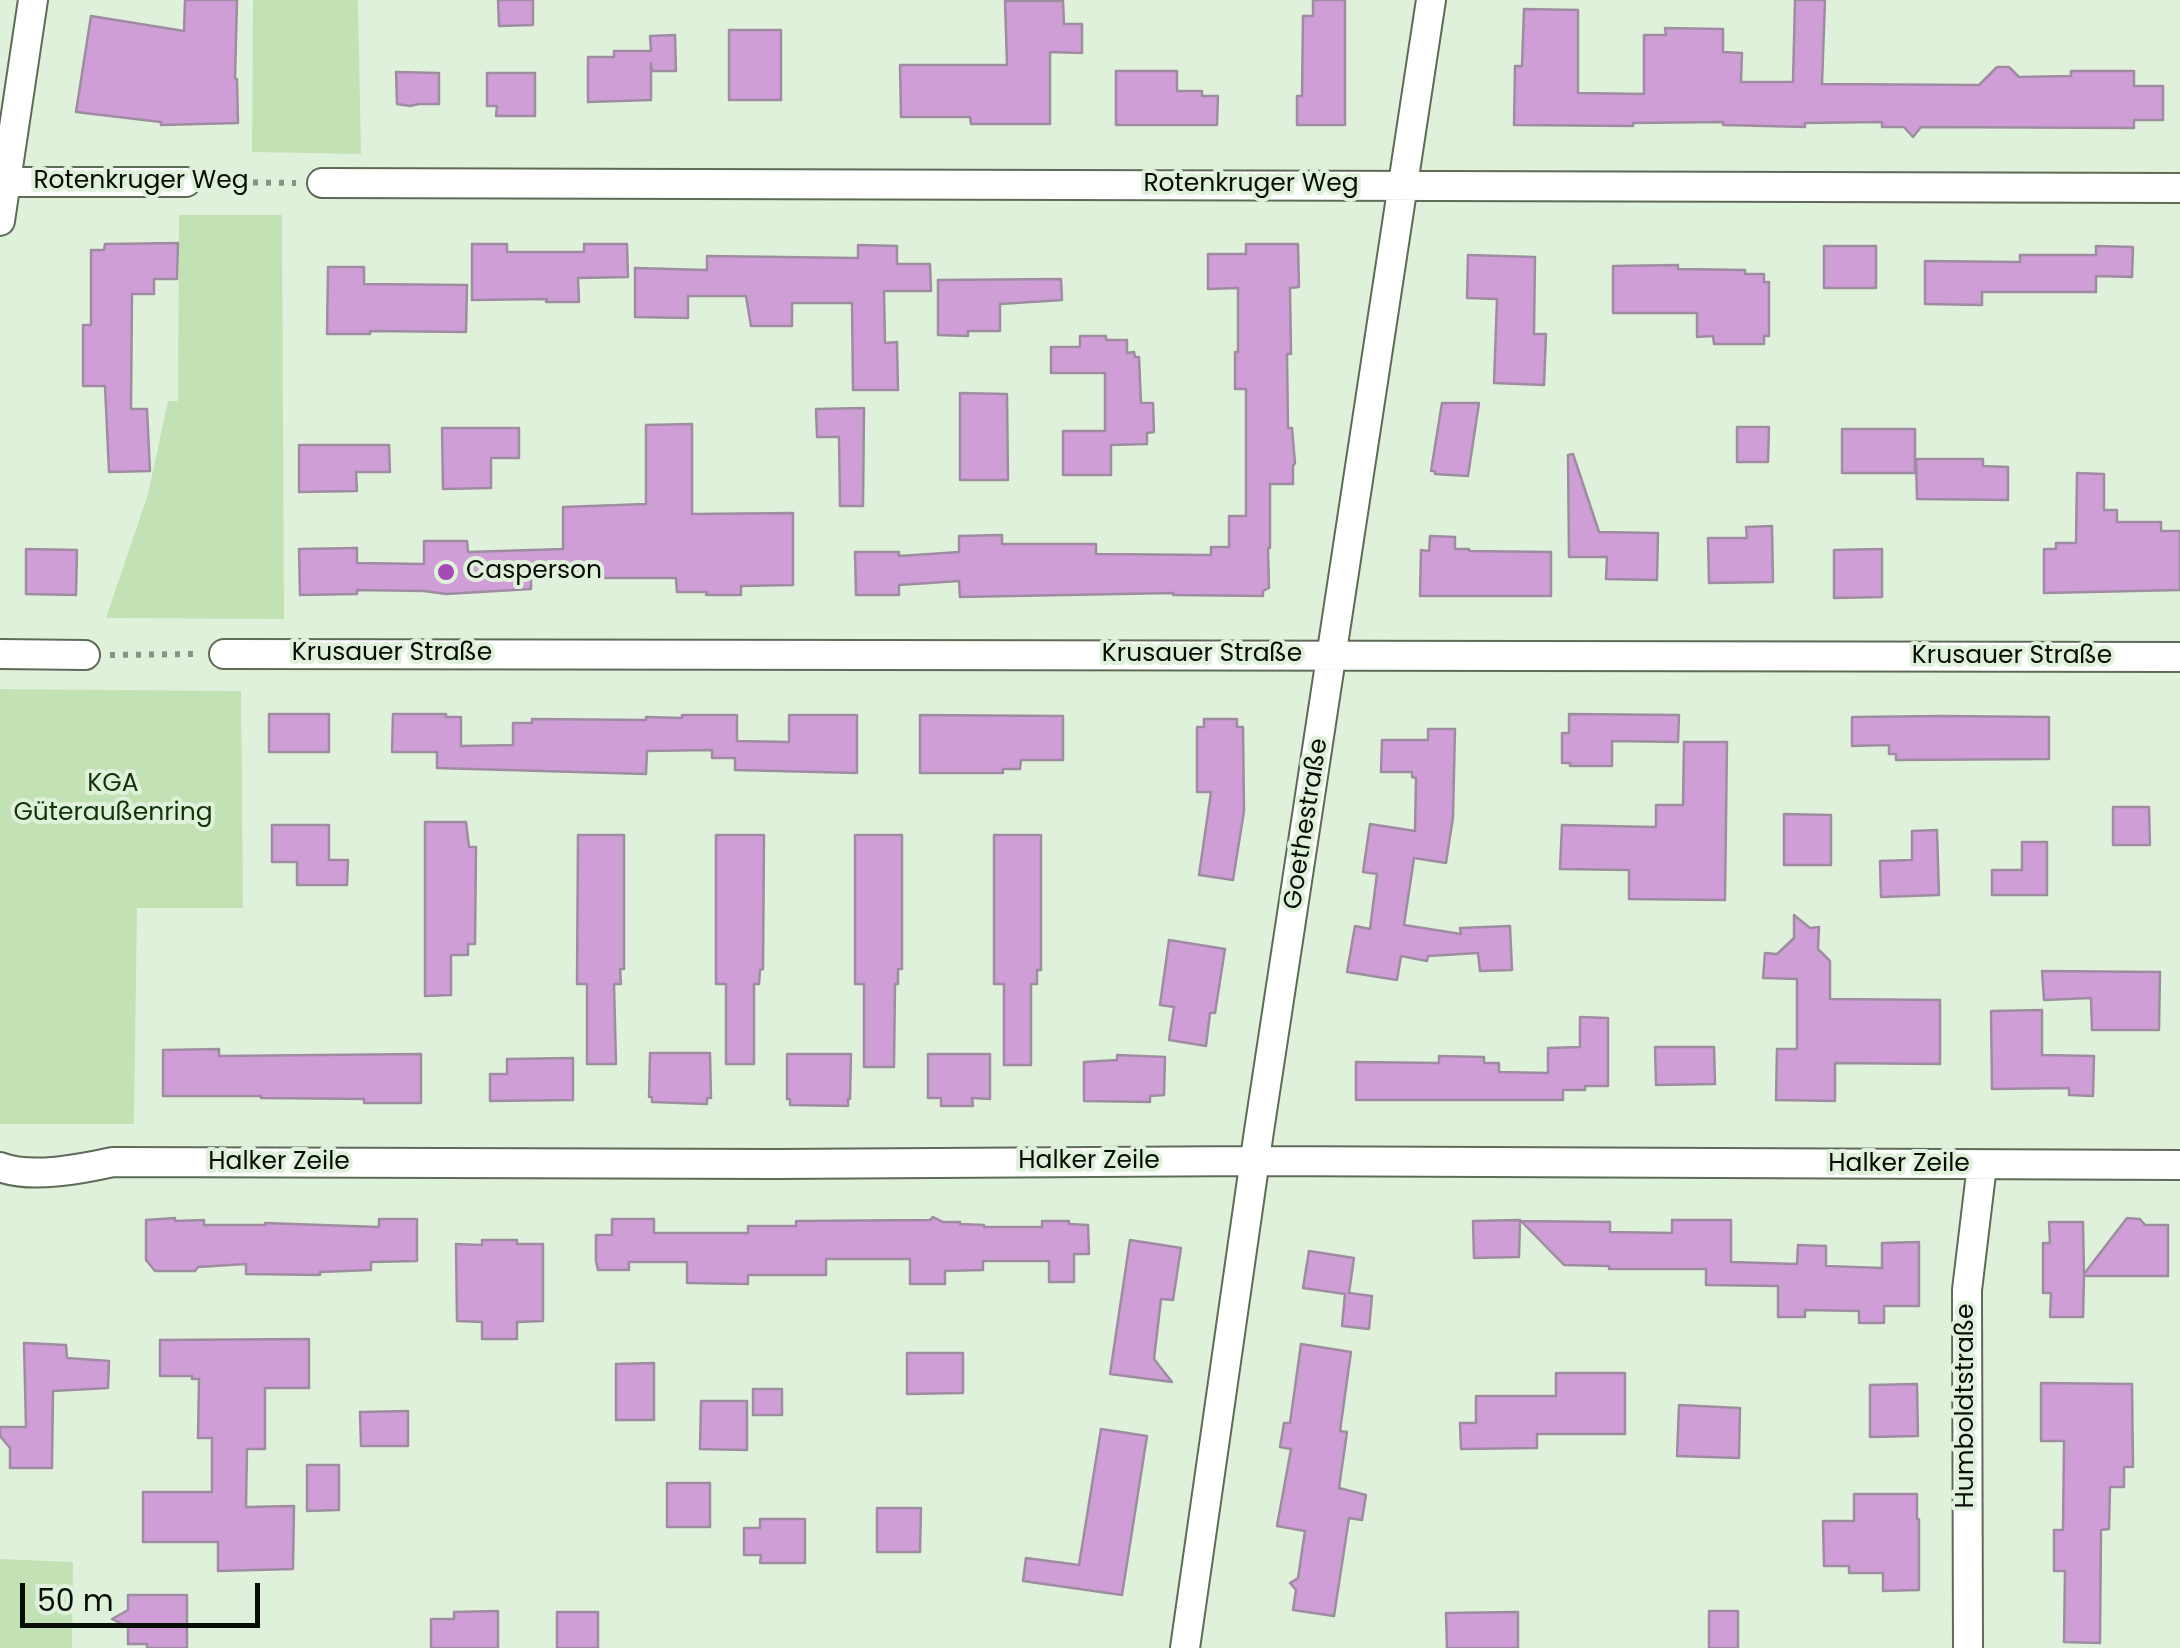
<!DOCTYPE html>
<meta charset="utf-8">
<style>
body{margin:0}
#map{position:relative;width:2180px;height:1648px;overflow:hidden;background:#e0f1db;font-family:Poppins,sans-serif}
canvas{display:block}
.scale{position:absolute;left:20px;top:1583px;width:240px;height:45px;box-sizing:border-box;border:5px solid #080e07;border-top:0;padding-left:12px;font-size:30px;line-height:35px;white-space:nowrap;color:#080e07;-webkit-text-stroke:8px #e0f1db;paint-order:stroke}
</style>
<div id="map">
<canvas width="2180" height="1648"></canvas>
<div class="scale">50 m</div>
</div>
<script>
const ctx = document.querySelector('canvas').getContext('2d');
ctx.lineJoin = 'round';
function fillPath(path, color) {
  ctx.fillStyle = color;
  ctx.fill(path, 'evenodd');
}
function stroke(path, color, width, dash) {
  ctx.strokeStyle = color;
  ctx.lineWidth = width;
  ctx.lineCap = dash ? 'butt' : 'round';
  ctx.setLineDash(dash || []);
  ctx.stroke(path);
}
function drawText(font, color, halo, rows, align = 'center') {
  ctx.font = font + ' Poppins,sans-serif';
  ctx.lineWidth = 8;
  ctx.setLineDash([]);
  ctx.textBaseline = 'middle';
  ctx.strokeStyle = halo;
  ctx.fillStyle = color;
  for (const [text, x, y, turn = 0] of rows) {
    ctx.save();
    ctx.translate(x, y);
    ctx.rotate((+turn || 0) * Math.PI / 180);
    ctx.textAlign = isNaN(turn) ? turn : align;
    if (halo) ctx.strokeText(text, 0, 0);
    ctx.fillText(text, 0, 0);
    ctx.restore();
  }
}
const green = new Path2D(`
 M253,0H358L361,154L252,152Z
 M179,215H282L284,619L106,618L148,494L168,401H178Z
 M0,689L241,691L243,908H137L134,1124H0Z
 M0,1559L73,1562L72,1648H0Z`);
const building = new Path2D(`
 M185,0H237L235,79H237L238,123L161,125V122L76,112L91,16L184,31Z
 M498,0H533V25L499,26Z
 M1313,0H1345V125H1297V96H1302L1303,16H1313Z
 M1795,0H1825L1822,84L1979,85L1997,67H2009L2019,77L2071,76V71H2134V86H2163V120H2134V128L1921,127L1913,137L1904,127H1882V122L1805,123V127L1723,125V122L1633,123V126L1514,125L1515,66H1522L1524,9L1578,10V93L1644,94V35H1666L1665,28L1723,29V52L1742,53L1741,82H1793Z
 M1005,1H1063L1064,24H1082V53L1050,52V124H971L970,117H901L900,65H1007Z
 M729,30H781V100H729Z
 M675,35L676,71H652L651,63V100L588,102V57H614V51H651L650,36Z
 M1116,71H1177V91H1202V96H1218L1217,125H1116Z
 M396,72L439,73V104H419L410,106L397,104Z
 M487,73H535V116H496L497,106H487Z
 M178,243L177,279H154V294H132L131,409H147L150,471L109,472L105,386H83V325H91V250H104L105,244Z
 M472,244H507V252H584V244H627L628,277L578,278L579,302H546L547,299L472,300Z
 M1246,244H1298L1299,287L1290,288L1291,354H1287L1288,428H1292L1295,463L1293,466V484H1270V548H1268L1269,588L1263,591V596L1173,595V593L960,597L959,581L899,585V595H856L855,552H899V556L959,552V536L1002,535V544H1096V554L1211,555V547H1229V516H1246V389H1235V352H1238V288L1208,289V254H1246Z
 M858,245L897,246V264H930L931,291H884L885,343L897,342L898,390H853L852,303H792V326H751L746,296H688V318L635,317V268L707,270V256L858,258Z
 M1824,246H1876V288H1824Z
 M2096,246L2133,247L2132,277L2096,276V292H1982V305L1925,304V261L2020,262V255H2096Z
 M1468,255L1535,257L1534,334H1546L1544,385L1494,383L1497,299L1467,298Z
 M1678,265V269L1745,270V274H1764V282H1769V336H1764V344H1714L1713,336L1697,337V313H1613V266Z
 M328,267H364V284L467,285L466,332L370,331V334H327Z
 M1061,279L1062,300L1000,304V331H968V336L938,335V280Z
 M1080,336H1106V340H1127V353L1134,352L1135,357H1139L1141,403H1153L1154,432L1147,433V444L1111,445V475H1063V431H1105V373H1051V347H1080Z
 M960,393L1007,394L1008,480H960Z
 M1442,403H1479L1468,476L1435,474V471H1431Z
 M864,408L863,506H840L839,437H817L816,409Z
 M692,424V514L793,513V585L741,586V595H706L707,592H677L676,578H602V573L531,574V589L446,594L424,591L357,590V594L300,595L299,549L357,548V563L424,564V541H467L468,552L563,549V507L646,504V425Z
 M1737,427H1769L1768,462H1737Z
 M442,428H519V458H491V488L443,489Z
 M1842,429H1915V473H1842Z
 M299,445H389L390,472H356L357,491L299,492Z
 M1573,454L1599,532L1658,533L1657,580L1606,579L1607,557H1569L1568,455Z
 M1916,459H1983V466L2008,467V500L1917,499Z
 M2077,473L2104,474V510H2117V522H2161V531H2180V590L2044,593V549H2056V543H2076Z
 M1772,526L1773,582L1709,583L1708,538H1747L1746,527Z
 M1430,536L1455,537V549H1469V551L1551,552V596H1420L1421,550L1429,551Z
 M26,549L77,550L76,595L26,594Z
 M1882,549V597L1834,598V550Z
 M269,714H329V752H269Z
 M393,714H446V717H461V746L513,745V723H532V719L646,720V717L682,718V715H737V741L789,742V715H857V773L735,770V758H712V750L647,751L646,774L437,768V752H392Z
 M1569,714L1679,715L1678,742L1612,741V766H1570V763H1562V733H1569Z
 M920,715L1063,716V760H1021L1020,769H1003V773H920Z
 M1941,716L2049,717V759L1896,760V754H1889V745L1852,746V717Z
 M1204,719H1237V727H1243L1244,811L1233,880L1199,875L1211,792H1197V727H1204Z
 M1428,729H1455L1453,817L1446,863L1414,858L1404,925L1461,934L1460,928L1510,926L1512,970L1480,971L1478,953L1428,956L1427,961L1401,956L1397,980L1347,972L1355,926L1370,929L1377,874L1363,872L1370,824L1415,831L1416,778L1412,777V772H1381L1382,740H1428Z
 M1684,742H1727L1725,900L1629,899V870L1560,869L1562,825L1656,827V805H1683Z
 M2113,807H2149L2150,845H2113Z
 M1784,814L1831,815V865H1784Z
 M425,822H466L469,847H476L475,944H468V955H451V995L425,996Z
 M272,825H329V860H348L347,885H297V862H272Z
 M1937,830L1939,895L1881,897L1880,861L1912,860V831Z
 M578,835H624V969H620L621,984H614L616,1064H587V984H577Z
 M716,835H764L763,969L760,970L759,984H754V1064H726V984H716Z
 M855,835H902V969H898V984H895L894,1067H864V984H855Z
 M994,835H1041V970H1037V984H1031V1065H1004V984H994Z
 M2022,842H2047V895H1992V870H2022Z
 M1794,915L1810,928L1819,927L1818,949L1830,961V999L1940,1000V1064L1835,1063V1101L1776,1100L1777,1049H1797V979L1763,978L1765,953L1777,954L1794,938Z
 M1169,940L1225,949L1215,1013H1210L1206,1046L1169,1040L1174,1007L1160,1005Z
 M2042,971L2160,972L2159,1030H2092L2091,998L2044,1000Z
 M2042,1010V1055L2094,1056L2093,1096L2069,1095V1088L1992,1089L1991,1011Z
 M1580,1017L1608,1018V1086H1585V1090H1563V1100H1356V1062L1439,1063V1056L1484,1057V1063H1499V1072L1548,1073V1048L1580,1047Z
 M1655,1047H1714L1715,1084L1656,1085Z
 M219,1049V1056L421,1054V1103H364V1099L261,1098V1096H163V1050Z
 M650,1053H710L711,1098H707V1104L652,1102V1097H649Z
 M787,1054H851L850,1099H848V1106L790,1105V1099H787Z
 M928,1054H990V1099L972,1098L973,1106H941V1098H928Z
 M1117,1055L1165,1057L1164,1095L1150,1096V1102L1084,1101V1062L1117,1060Z
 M573,1058V1100L490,1101V1074H507V1059Z
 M933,1217L943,1222H960V1224L984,1225V1227H1042V1221H1069V1224L1088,1225L1089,1254H1074V1282H1049V1261H983V1270L945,1271V1284H910V1259H826V1275H748V1284L687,1283V1262H629V1270H598L596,1261V1235H612V1219H654V1233H748V1226H796V1221L930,1220Z
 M175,1218V1221L204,1220V1225H265V1223L379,1227V1219H417V1261L371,1262V1270L320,1272V1275L246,1274V1264L198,1267L195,1271H155L146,1260V1220Z
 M2127,1218L2140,1219L2145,1225H2168V1276H2084L2083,1317H2050L2051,1293H2043V1243H2050L2049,1222H2083L2084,1274Z
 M1520,1220L1519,1257L1474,1258L1473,1221Z
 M1672,1220H1731V1262L1797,1264L1798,1245L1826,1246V1266L1882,1268V1243L1919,1242V1306H1884V1323H1859V1311L1805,1310V1317H1778V1286L1706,1285V1269H1609V1266L1564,1265L1521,1221L1610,1222V1232L1672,1233Z
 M482,1240H517V1244H543V1321L517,1322V1339H482V1322L457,1321L456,1244L482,1245Z
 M1130,1240L1181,1248L1173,1300L1161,1299L1154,1359L1172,1382L1110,1374Z
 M1309,1251L1354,1258L1349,1293L1372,1296L1369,1329L1342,1326L1345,1294L1303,1288Z
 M309,1339V1388H265V1449H247L246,1507L294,1506L293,1569L218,1571V1542H143V1492H212V1438H198L199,1379H192V1376H160V1340Z
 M24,1343L66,1345L67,1358L109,1361L108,1388L53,1391L52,1468H10V1448L0,1436V1427H26Z
 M1301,1344L1351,1352L1340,1431L1347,1432L1339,1488L1366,1495L1362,1520L1349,1518L1334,1616L1293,1610L1296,1590L1290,1583L1298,1578L1305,1531L1277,1526L1291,1449L1280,1447L1284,1423H1290Z
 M907,1353H963V1393L907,1394Z
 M654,1363V1420H616V1364Z
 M1556,1373H1625V1434H1537V1448L1461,1449L1460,1423H1476V1396H1556Z
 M2041,1383L2132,1384L2133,1467H2124V1487H2110L2109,1529L2101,1530L2100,1643L2064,1642L2065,1571H2054V1530H2063L2064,1441H2041Z
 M1917,1384L1918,1436L1870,1437V1385Z
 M753,1389H782V1415H753Z
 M701,1401H747V1450L700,1449Z
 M1679,1405L1740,1408L1739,1458L1677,1456Z
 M408,1411V1446H361L360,1412Z
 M1101,1429L1147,1436L1122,1595L1023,1581L1026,1558L1079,1565Z
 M307,1465H339V1510L307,1511Z
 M667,1483H710V1527H667Z
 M1854,1494H1917V1519H1919V1590L1883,1591V1573H1849V1566H1824L1823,1521H1854Z
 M877,1508H921L920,1552H877Z
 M760,1519H805V1563H760L761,1555H744V1528H760Z
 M128,1595H187V1648H147V1644H128V1627L112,1619L128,1610Z
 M498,1611V1648H431V1619H454V1612Z
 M1709,1611H1738V1648H1709Z
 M557,1612H598V1648H557Z
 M1518,1612V1648H1447L1446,1613Z`);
const path = new Path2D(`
 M214,182L296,183
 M110,655L198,654`);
const street = new Path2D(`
 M0,182H186
 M322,183L2180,188
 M0,221L33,0
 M0,654L85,655
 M224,654L2180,657
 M0,1167C31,1179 81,1169 113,1162L775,1164L1255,1161L2180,1165
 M1185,1648L1259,1131L1431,0
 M1968,1648L1967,1290L1982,1165`);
const markers = [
 [446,572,10,"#a549b4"]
];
const streetNames = [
 ["Rotenkruger Weg",141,182],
 ["Rotenkruger Weg",1251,185],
 ["Krusauer Straße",392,654],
 ["Krusauer Straße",1202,655],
 ["Krusauer Straße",2012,657],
 ["Goethestraße",1307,824,-81],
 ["Halker Zeile",1089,1162],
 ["Halker Zeile",279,1163],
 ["Halker Zeile",1899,1165],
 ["Humboldtstraße",1967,1406,-90]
];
const poiNames = [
 ["Casperson",466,572]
];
const parkNames = [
 ["KGA",113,785],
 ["Güteraußenring",113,814]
];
fillPath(green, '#c2e2b6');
fillPath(building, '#cf9ed7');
stroke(building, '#9e8da1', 2.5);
stroke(street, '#5d6b57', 32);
stroke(path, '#879484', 6, [5, 8]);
stroke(street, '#fff', 28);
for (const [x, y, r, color] of markers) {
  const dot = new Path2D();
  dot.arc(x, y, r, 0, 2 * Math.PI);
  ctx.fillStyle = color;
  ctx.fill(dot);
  stroke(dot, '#e0f1db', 4);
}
drawText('25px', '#080e07', '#e0f1db', streetNames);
drawText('25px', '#080e07', '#e0f1db', poiNames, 'left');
drawText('25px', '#153308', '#e0f1db', parkNames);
</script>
